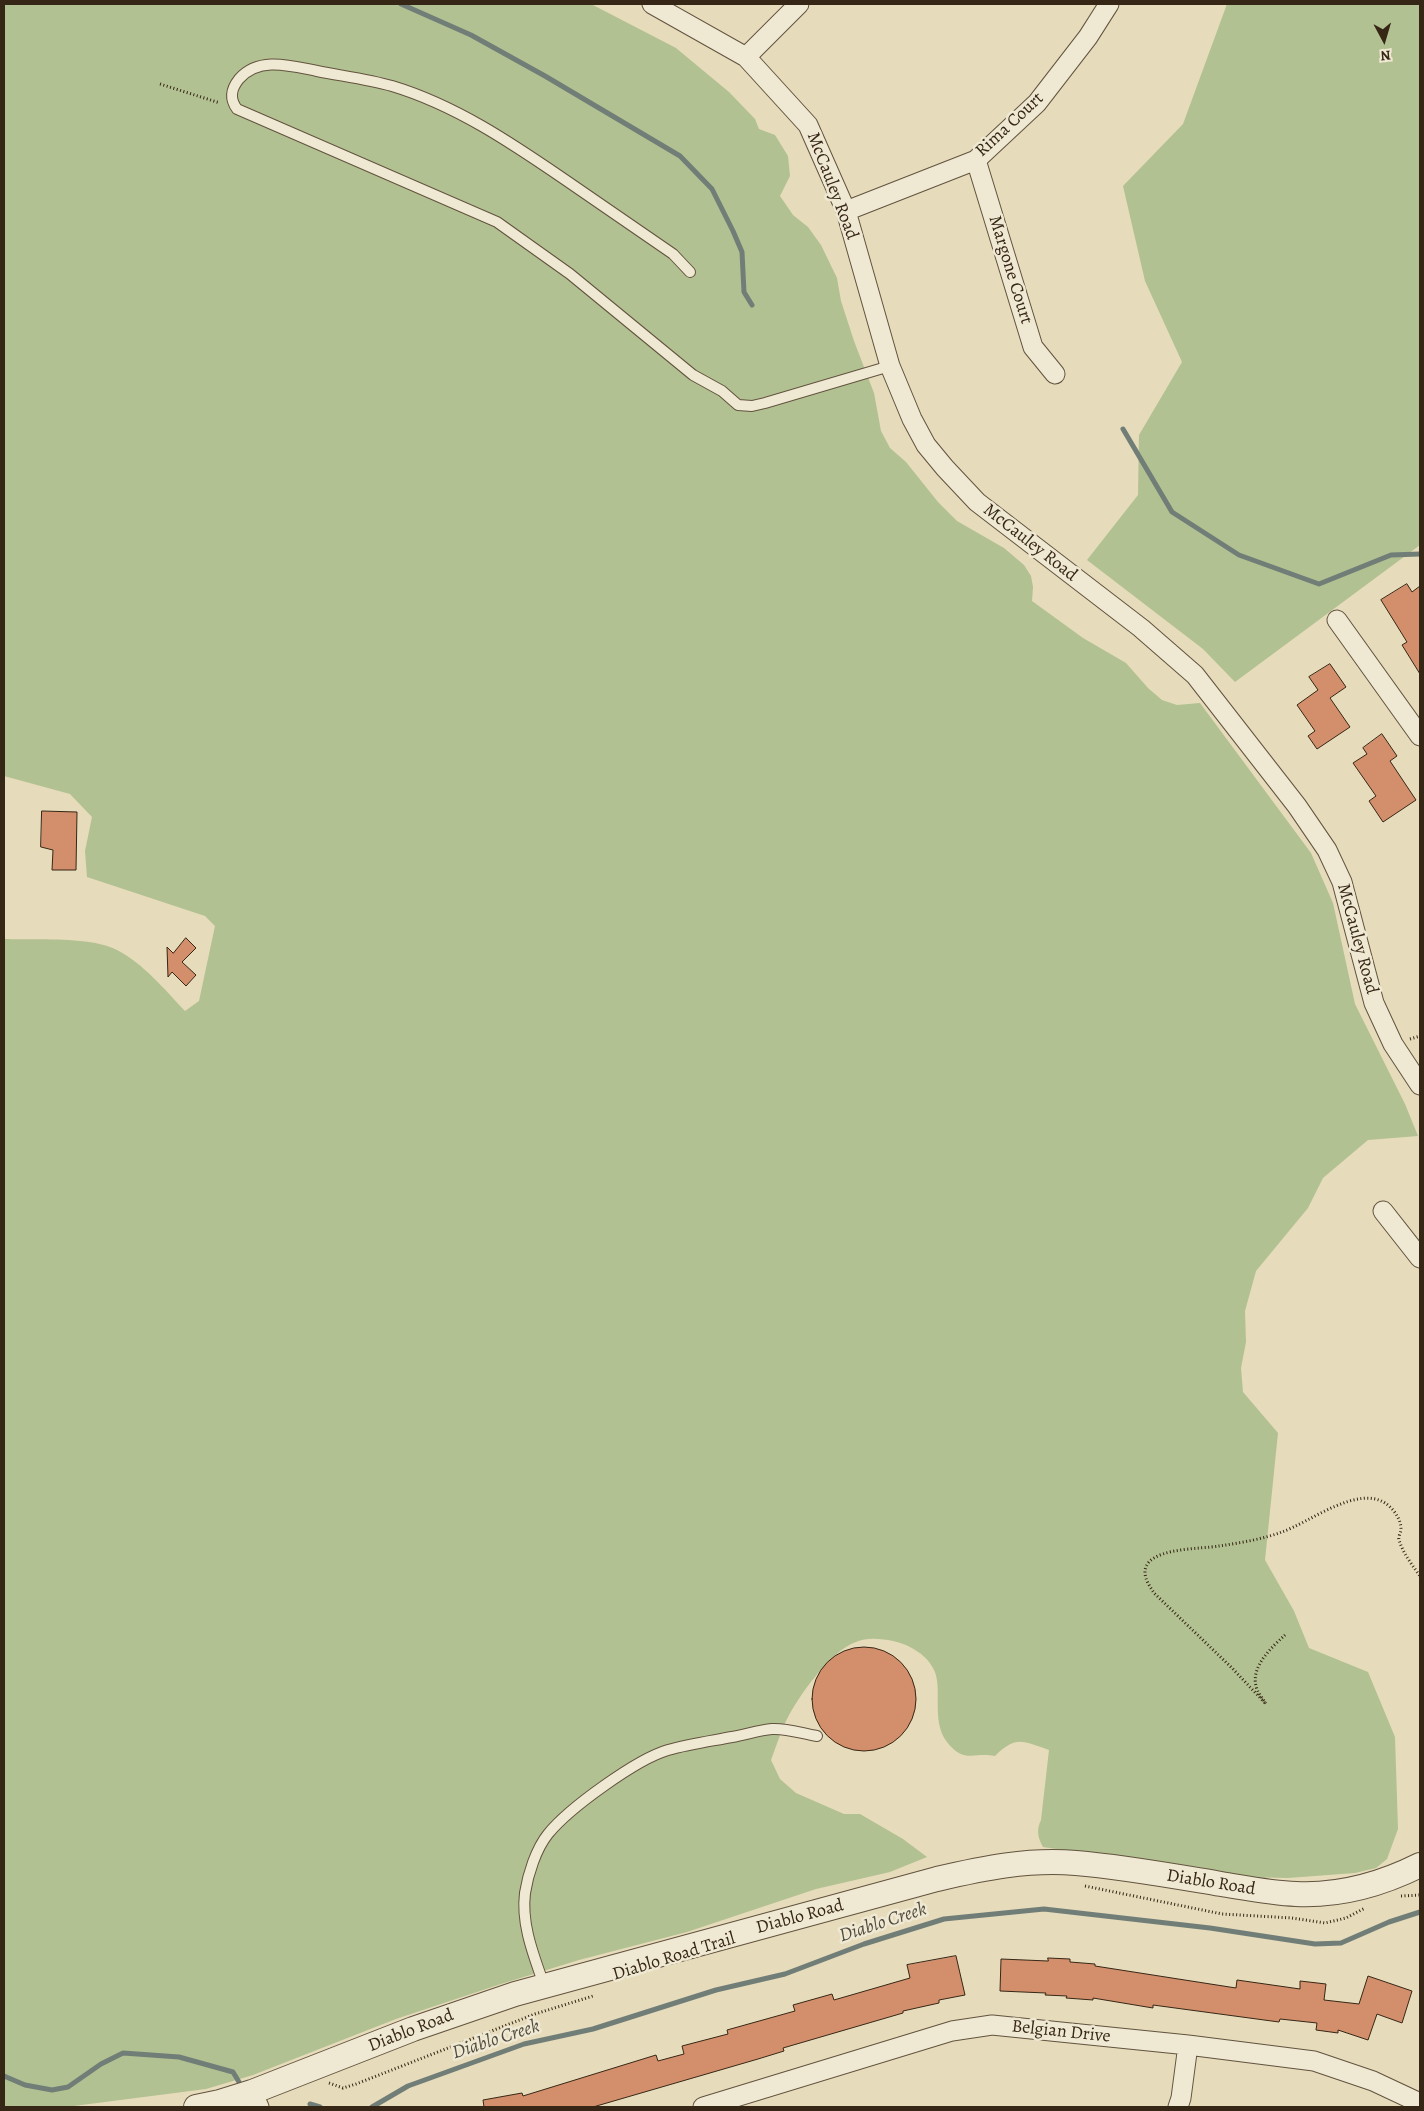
<!DOCTYPE html>
<style>
body{margin:0}
#map{position:relative;width:1424px;height:2111px;overflow:hidden;background:#e6dbba;font-family:Alegreya,serif}
canvas{display:block}
.frame{position:absolute;inset:0;border:5px solid #362616;pointer-events:none}
.north{position:absolute;left:1359px;top:15px;width:50px;height:50px;-webkit-text-stroke:4px #efe8d2;paint-order:stroke;rotate:174deg;font-size:14px;font-weight:700;line-height:20px;text-align:center;color:#362616}
.north::after{content:'';display:block;margin:auto;width:18px;height:22px;background:#362616;clip-path:polygon(50% 0,100% 100%,50% 72%,0 100%)}
</style>
<div id="map">
<canvas width="1424" height="2111"></canvas>
<div class="frame"></div>
<div class="north">N</div>
</div>
<script>
const ctx = document.querySelector('canvas').getContext('2d');
ctx.lineJoin = 'round';
function fillPath(path, color) {
  ctx.fillStyle = color;
  ctx.fill(path, 'evenodd');
}
function stroke(path, color, width, dash) {
  ctx.strokeStyle = color;
  ctx.lineWidth = width;
  ctx.lineCap = dash ? 'butt' : 'round';
  ctx.setLineDash(dash || []);
  ctx.stroke(path);
}
function drawText(font, color, halo, rows, align = 'center') {
  ctx.font = font + ' Alegreya,serif';
  ctx.lineWidth = 5;
  ctx.setLineDash([]);
  ctx.textBaseline = 'middle';
  ctx.strokeStyle = halo;
  ctx.fillStyle = color;
  for (const [text, x, y, turn = 0] of rows) {
    ctx.save();
    ctx.translate(x, y);
    ctx.rotate((+turn || 0) * Math.PI / 180);
    ctx.textAlign = isNaN(turn) ? turn : align;
    if (halo) ctx.strokeText(text, 0, 0);
    ctx.fillText(text, 0, 0);
    ctx.restore();
  }
}
const green = new Path2D(`
 M4,4H591L676,48L729,92L755,119L759,129L775,135L788,156L790,176L780,196L793,215L808,227L821,245L837,278L841,301L854,341L874,393L881,431L890,448L906,462L938,502L957,521L1004,548L1024,565L1031,576L1033,587L1032,601L1083,638L1126,663L1148,688L1162,700L1177,705L1200,703L1311,853L1333,903L1355,1004L1405,1104L1418,1136L1368,1140L1323,1178L1308,1208L1256,1271L1245,1311L1246,1342L1241,1368L1243,1392L1278,1433L1265,1560L1294,1611L1309,1648L1368,1672L1395,1737L1398,1829L1387,1859L1376,1868L1355,1873L1288,1878L1244,1877L1199,1867L1137,1861L1043,1847C1038,1838 1036,1830 1041,1820L1049,1750C1023,1741 1016,1735 995,1756C973,1752 964,1764 947,1742C930,1720 944,1686 933,1668C926,1654 908,1644 893,1641C882,1639 867,1637 856,1642C830,1651 798,1697 786,1721C780,1733 776,1747 771,1760L780,1779L796,1793L844,1814H860L903,1839L927,1857L890,1872L816,1889L687,1932L579,1960L501,1984L396,2019L253,2075L206,2089L66,2107H4V939C35,940 91,936 117,950C144,964 165,990 185,1011L199,1001L215,926L205,916L87,877L85,851L92,817L70,794L4,776Z
 M1227,4H1420V545L1235,682L1203,649L1087,560L1138,495L1139,435L1182,362L1145,281L1123,186L1183,124Z`);
const stream = new Path2D(`
 M401,4L471,35L545,76L680,156L712,189L733,231L742,252L744,292L752,305
 M1123,429L1172,512L1239,555L1319,584L1391,555L1420,554
 M4,2076L25,2085L52,2090L68,2087L101,2064L123,2053L179,2057L233,2072L239,2082
 M310,2104L320,2107
 M372,2107L408,2086L524,2044L593,2029L716,1990L785,1974L864,1944L944,1919L1044,1909L1210,1928L1315,1944L1341,1943L1389,1922L1420,1912`);
const building = new Path2D(`
 M1407,584L1412,592L1420,586V674L1402,645L1407,642L1381,600Z
 M1330,664L1346,687L1330,698L1350,727L1317,749L1308,736L1315,731L1297,705L1318,690L1309,677Z
 M1382,734L1397,756L1390,761L1416,800L1383,822L1369,801L1376,796L1353,763L1367,754L1363,748Z
 M42,811L77,812L76,870H52L53,850L41,847Z
 M186,938L196,948L182,962L196,975L186,986L172,972L168,977L167,947L173,953Z
 M812 1699a52 52 0 1 1 104 0a52 52 0 1 1-104 0Z
 M956,1956L965,1995L939,2000V2003L903,2011V2013L783,2048L784,2051L758,2059L593,2107H484L483,2100L522,2093L523,2096L656,2055L658,2061L684,2054L682,2046L728,2034L727,2030L795,2011L793,2005L832,1994L834,2000L910,1978L907,1965Z
 M1048,1958L1070,1959V1962L1095,1964V1966L1236,1988L1237,1980L1300,1989V1981L1326,1984L1324,2000L1359,2004L1368,1976L1412,1991L1402,2023L1377,2014L1368,2040L1338,2030V2033L1316,2030L1317,2023L1280,2019L1279,2022L1153,2005V2008L1093,1998V2000L1066,1998L1067,1996L1045,1995L1046,1993L1000,1991L1001,1959L1048,1961Z`);
const path = new Path2D(`
 M160,84L220,103
 M1410,1039L1420,1036
 M1285,1635C1272,1647 1251,1666 1256,1686C1257,1692 1263,1699 1266,1704L1232,1668L1154,1593C1148,1584 1140,1572 1149,1562C1162,1548 1200,1549 1219,1546C1240,1543 1263,1539 1282,1532C1310,1522 1357,1485 1385,1503C1393,1508 1401,1519 1401,1529C1401,1533 1398,1536 1399,1540C1403,1553 1412,1565 1420,1576
 M1085,1886L1222,1914L1292,1918L1325,1923L1346,1918L1365,1908
 M1401,1896L1420,1895
 M329,2083L343,2088L356,2084L535,2014L593,1996`);
const service = new Path2D(`
 M690,272L673,254C637,229 600,204 564,179C510,142 455,105 392,86C368,79 342,76 317,71C291,66 259,56 239,79C231,89 229,98 237,109L497,222L570,274L693,375L722,391L738,405L752,406L765,403L890,366
 M544,1985C534,1956 521,1925 525,1893C528,1874 536,1849 548,1834C569,1808 637,1759 668,1750C689,1744 711,1741 732,1737C745,1735 759,1730 772,1729C787,1728 803,1734 817,1736`);
const minor = new Path2D(`
 M652,4L746,57L808,125L846,211L890,366L912,419L926,445L945,468L977,502L1141,628L1195,675L1297,806L1327,850L1342,882L1374,1003L1393,1044L1420,1085
 M746,57L799,4
 M976,160L1033,347L1055,374
 M846,211L976,160L1037,103L1088,37L1109,4
 M1337,620L1420,736
 M1383,1211L1420,1258
 M252,2092L259,2107
 M703,2107L952,2031L992,2025L1188,2045L1314,2061L1373,2081L1420,2103
 M1178,2107L1181,2098L1188,2045`);
const tertiary = new Path2D(`
 M196,2107L220,2102L252,2092L413,2029L515,1994L937,1879C984,1868 1028,1859 1076,1863C1124,1867 1173,1876 1221,1884C1246,1888 1271,1893 1296,1894C1339,1896 1382,1884 1420,1865`);
const streetNames = [
 ["Rima Court",1010,125,-43],
 ["McCauley Road",832,186,69],
 ["Margone Court",1010,270,73],
 ["McCauley Road",1030,543,38],
 ["McCauley Road",1357,939,75],
 ["Diablo Road",1211,1883,9],
 ["Diablo Road",800,1917,-15],
 ["Diablo Road Trail",674,1957,-17],
 ["Diablo Road",411,2031,-21],
 ["Belgian Drive",1061,2032,6]
];
const waterNames = [
 ["Diablo Creek",883,1923,-18],
 ["Diablo Creek",496,2040,-18]
];
fillPath(green, '#b2c191');
stroke(stream, '#717e78', 5);
fillPath(building, '#d38f6b');
stroke(building, '#362616', 1);
stroke(service, '#62533f', 12);
stroke(minor, '#62533f', 21);
stroke(tertiary, '#62533f', 26);
stroke(path, '#362616', 3, [1, 2.5]);
stroke(service, '#efe8d2', 10);
stroke(minor, '#efe8d2', 19);
stroke(tertiary, '#efe8d2', 24);
drawText('18px', '#362616', '#efe8d2', streetNames);
drawText('italic 19px', '#4f4b3f', '#efe8d2', waterNames);
</script>
